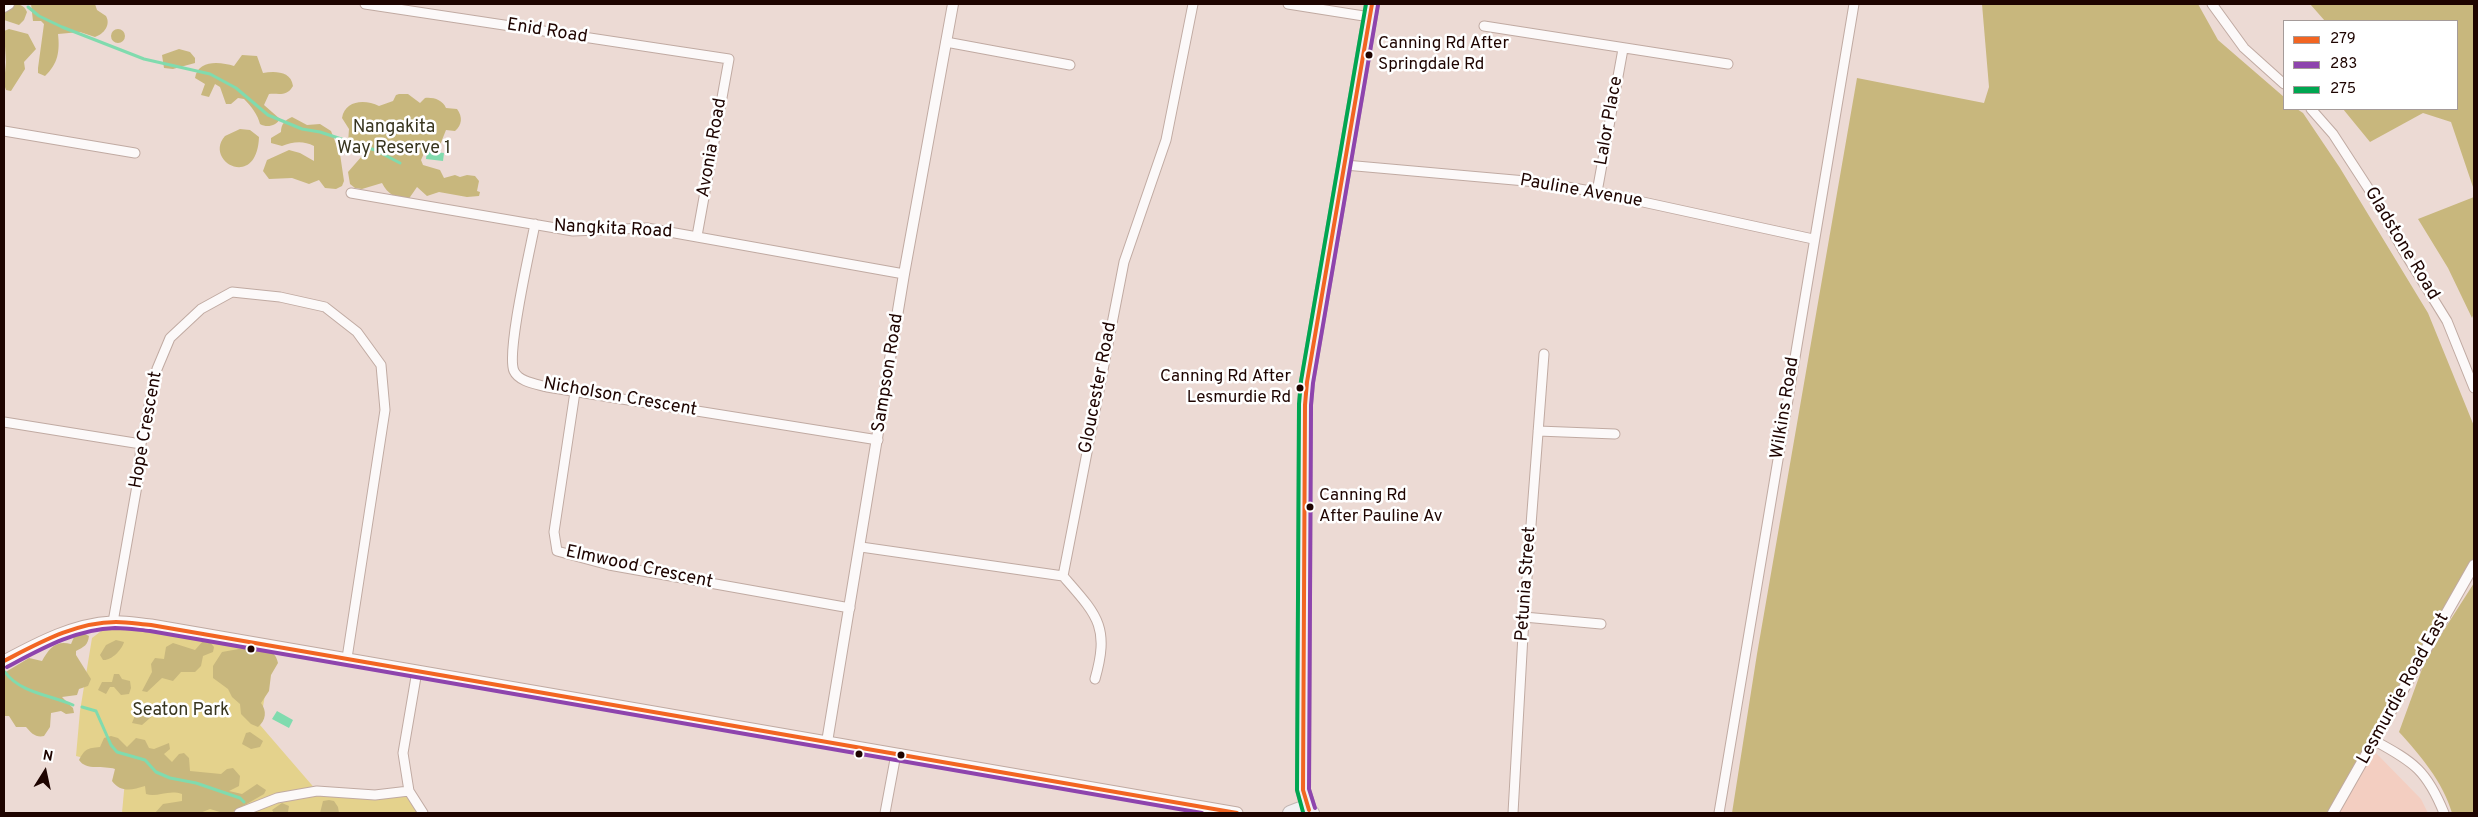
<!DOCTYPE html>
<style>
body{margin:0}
#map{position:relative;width:2478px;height:817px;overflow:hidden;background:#ecdad4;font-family:Overpass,sans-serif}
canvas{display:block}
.frame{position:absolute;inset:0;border:5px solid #1e0400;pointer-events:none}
.legend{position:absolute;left:2283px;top:20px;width:175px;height:90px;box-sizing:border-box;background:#fff;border:1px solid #a59b99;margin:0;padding:6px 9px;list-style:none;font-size:15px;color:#1e0400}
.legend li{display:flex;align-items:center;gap:10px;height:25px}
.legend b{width:25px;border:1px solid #a59b99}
.north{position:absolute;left:20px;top:747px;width:50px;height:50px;-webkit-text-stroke:4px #fff;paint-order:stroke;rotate:10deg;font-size:14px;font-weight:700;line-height:20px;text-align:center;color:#1e0400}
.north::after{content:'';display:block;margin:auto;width:18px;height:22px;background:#1e0400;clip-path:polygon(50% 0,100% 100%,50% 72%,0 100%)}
</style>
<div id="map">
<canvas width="2478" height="817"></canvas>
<div class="frame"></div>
<ul class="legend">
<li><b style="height:6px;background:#f26522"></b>279</li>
<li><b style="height:6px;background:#8e44ad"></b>283</li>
<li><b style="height:6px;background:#00a651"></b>275</li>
</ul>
<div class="north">N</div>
</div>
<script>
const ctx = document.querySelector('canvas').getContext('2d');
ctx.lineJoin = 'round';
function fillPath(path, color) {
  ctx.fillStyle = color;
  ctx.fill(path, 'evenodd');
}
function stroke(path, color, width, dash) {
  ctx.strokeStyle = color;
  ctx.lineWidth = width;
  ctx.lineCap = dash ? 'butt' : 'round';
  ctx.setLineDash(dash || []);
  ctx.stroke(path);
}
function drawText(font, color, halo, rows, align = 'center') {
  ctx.font = font + ' Overpass,sans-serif';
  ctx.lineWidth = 5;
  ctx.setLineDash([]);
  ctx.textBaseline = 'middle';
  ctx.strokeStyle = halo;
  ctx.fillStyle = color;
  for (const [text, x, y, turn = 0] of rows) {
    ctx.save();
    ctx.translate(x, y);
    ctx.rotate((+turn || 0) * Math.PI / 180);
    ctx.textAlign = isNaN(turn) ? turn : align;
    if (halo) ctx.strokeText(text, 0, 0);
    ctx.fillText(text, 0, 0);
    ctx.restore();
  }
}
const built = new Path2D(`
 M2374,751L2421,799L2428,813H2338Z`);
const green = new Path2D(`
 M113,622L273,646L260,725L317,791H409L423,813H122L126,769L76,756L80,711L92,638Z`);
const forest = new Path2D(`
 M4,4C13,4 23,2 27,12L24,20L19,25L4,20Z
 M31,4H95L97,10L106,16C111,25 104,34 95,37L80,32L58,34C60,51 58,64 45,76L38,73V68L44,24L41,21H33Z
 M1982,4H2198L2218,40L2284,97V109H2297L2303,113L2340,168L2428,313L2474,426V565L2328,813H1732L1757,654L1857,78L1984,103L1989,87Z
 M2310,4H2474V190L2451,122L2423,113L2370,142L2343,109H2457V21H2325Z
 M9,29L28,34L36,49L24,62L25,69L11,91L6,90L4,84L6,62L4,31Z
 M111 36a7 7 0 1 1 14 0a7 7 0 1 1-14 0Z
 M179,49L190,52L195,58V63L173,69L164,68L162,55Z
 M242,55L257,56L263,73C275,71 291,71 293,86C287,97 279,93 269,94L264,105L280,119C276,126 267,128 260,124C258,115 251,106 244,99L238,98L231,104H226L220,87L215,84L209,97L201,95L205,84L195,78C198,59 221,62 234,66Z
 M399,94H408L420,103L425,98C433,97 443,100 446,108L457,109C463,117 462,125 455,131L446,130L440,145L426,149L421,160L423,165L440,170L444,178L455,175L460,177L467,175L475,176L479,181L477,191L480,192L479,196L467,197L439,192L427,196L417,187L408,200C395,197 388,195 382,183L362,189L355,188L350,184L348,172L362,156V153L348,143L349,129L342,118C345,100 365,99 379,106L393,101L396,95Z
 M292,117L307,125L320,124L331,131L340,154L344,181L342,186L336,189L325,188L319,180L309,184L292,178L269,179L263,171L267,160L289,150L300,153L314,161V146C303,140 292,142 282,146L271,143V138L281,132C281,124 285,120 292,117Z
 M240,129L250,130L259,137C257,191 203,161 225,136Z
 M2474,197V313L2472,318L2448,268L2418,219Z
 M2474,583V813H2452C2443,782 2420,755 2399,732L2426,658Z
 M81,632L89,636C88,645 84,647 76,651V655L91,679L88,686L79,689L77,695L62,697L73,708L74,713L66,714L61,711L51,713L50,727L44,736C36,738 31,733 26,727H16L9,716H4V673L29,658L42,661C49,649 55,640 71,644L74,637Z
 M116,640L124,642C122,650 111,661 103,660L100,655L106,645Z
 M203,641L210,642L214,647L213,652L203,656L201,666L195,672H181L173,681L162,678L147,692L142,691L152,672L151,664L155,658L164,659L166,647L173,643L195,650Z
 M250,647C263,649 275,648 278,663L271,675L269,691L261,703C267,711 266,720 258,727L251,724L241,714L240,704L232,697L228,689L213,678V666L222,652Z
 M114,674H119L122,679L130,681L131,688L129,694L121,695L114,687H110L106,694L98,690L102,682H112Z
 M156,706L159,708L158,711L142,725L132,723L136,713Z
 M250,732L263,741L260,747L251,749L242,744L246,733Z
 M111,736L118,738L127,747L136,738L145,740L149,748L154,749L169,743L170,749L164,754L172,762L179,754L184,753L189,758L190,771L221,774L227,769L233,768L240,776L239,786L229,791L242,794L257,784L266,790L264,794L231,813H223L210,809L200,813H155L163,804L182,801V794C168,789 157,798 146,794L145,786C132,790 121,793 112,781L115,769C104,765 86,771 79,760C85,749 87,748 100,747L104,738Z
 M329,800L334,801L338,807L339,813H320L323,801Z
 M282,803L289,806L288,812L274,813L272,810Z`);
const water = new Path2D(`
 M427,151L444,153L443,161L426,159Z
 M277,711L293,720L289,728L272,719Z`);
const stream = new Path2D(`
 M28,7L39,16L62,27L144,59L210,74L236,88L268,115L302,129L320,132L375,150L400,163
 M5,672C20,693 51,695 73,705
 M82,707L96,711L111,745L117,752L145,760L156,772L170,778L196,783L240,798L244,802`);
const minor = new Path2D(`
 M365,4L729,59L697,236
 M1288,4L1370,17
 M2212,4L2244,48L2284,84
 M1484,26L1728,64
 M946,42L1070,65
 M2311,109L2333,134L2372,194L2403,250L2447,321L2474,388
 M4,131L135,153
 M1345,165L1537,182L1597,192L1813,239
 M1597,192L1623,49
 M351,193L573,231L647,228L904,274
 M535,224C530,250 506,353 514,371C519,382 537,384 547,387L878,440
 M575,392L554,532L557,551L609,565L850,608
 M4,422L141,444
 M1538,431L1615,434
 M861,547L1063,576L1124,262L1166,140L1193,4
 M1063,576C1097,615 1110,626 1095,679
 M1524,617L1601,624
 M113,622L138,480L141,444L157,369L170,338L201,309L232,292L280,297L325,307L357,332L381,365L385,410L347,658
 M417,671L403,753L409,791L423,813
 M2375,741C2414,762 2427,771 2444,813
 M239,813L277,798L317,791L375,795L409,791
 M885,813L896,754
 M1513,813L1524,617L1544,354
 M1719,813L1854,4`);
const tertiary = new Path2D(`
 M4,7L9,4
 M827,742L904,274L953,4
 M2333,813L2474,565`);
const secondary = new Path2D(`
 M4,661C38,643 73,624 112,622C125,621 138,624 151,625L1237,813`);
const primary = new Path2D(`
 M1309,810L1303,790L1305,405L1307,382L1372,4
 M1290,813L1303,808L1312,813`);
const bus1 = new Path2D(`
 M4,661C39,643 76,622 116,622C128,622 139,624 151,625L1237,813
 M1309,810L1303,790L1305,405L1307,382L1372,4`);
const bus2 = new Path2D(`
 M7,667C41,649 76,629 115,628C127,628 139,630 150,631L1202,813
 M1315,808L1309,789L1311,405L1313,383L1378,5`);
const bus3 = new Path2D(`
 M1303,812L1297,790L1299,404L1301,381L1366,4`);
const markers = [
 [1369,55,4.5,"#1e0400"],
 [1300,388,4.5,"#1e0400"],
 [1310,507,4.5,"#1e0400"],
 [251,649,4.5,"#1e0400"],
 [859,754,4.5,"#1e0400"],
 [901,755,4.5,"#1e0400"]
];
const busNames = [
 ["Canning Rd After",1378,45],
 ["Springdale Rd",1378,66],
 ["Canning Rd After",1291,378,"right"],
 ["Lesmurdie Rd",1291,399,"right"],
 ["Canning Rd",1319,497],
 ["After Pauline Av",1319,518]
];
const streetNames = [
 ["Enid Road",547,32,9],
 ["Lalor Place",1610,121,-80],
 ["Avonia Road",713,148,-80],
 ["Pauline Avenue",1581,192,10],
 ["Nangkita Road",613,230,3],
 ["Gladstone Road",2401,244,59],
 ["Sampson Road",889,373,-81],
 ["Gloucester Road",1099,388,-79],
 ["Nicholson Crescent",620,398,10],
 ["Wilkins Road",1786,408,-81],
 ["Hope Crescent",147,430,-80],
 ["Elmwood Crescent",639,568,12],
 ["Petunia Street",1527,584,-86],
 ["Lesmurdie Road East",2404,689,-61]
];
const parkNames = [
 ["Nangakita",394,128],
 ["Way Reserve 1",394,149],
 ["Seaton Park",181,711]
];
fillPath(built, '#f3cec1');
fillPath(green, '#e4d28c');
fillPath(forest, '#c8b77d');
fillPath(water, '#80dbae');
stroke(stream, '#80dbae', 3);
stroke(minor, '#c0aaa2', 11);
stroke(tertiary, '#c0aaa2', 12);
stroke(secondary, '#c0aaa2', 13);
stroke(primary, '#c2b6b3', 16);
stroke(minor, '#fcf9f9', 9);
stroke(tertiary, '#fcf9f9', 10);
stroke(secondary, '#fcf9f9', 11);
stroke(primary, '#f2f0f3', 14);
stroke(bus1, '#f26522', 4);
stroke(bus2, '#8e44ad', 4);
stroke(bus3, '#00a651', 4);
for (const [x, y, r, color] of markers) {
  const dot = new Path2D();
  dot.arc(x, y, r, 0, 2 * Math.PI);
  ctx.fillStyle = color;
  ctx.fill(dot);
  stroke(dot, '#fff', 2);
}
drawText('17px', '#1e0400', '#fff', busNames, 'left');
drawText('18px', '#1e0400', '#fff', streetNames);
drawText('18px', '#38351f', '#fff', parkNames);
</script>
